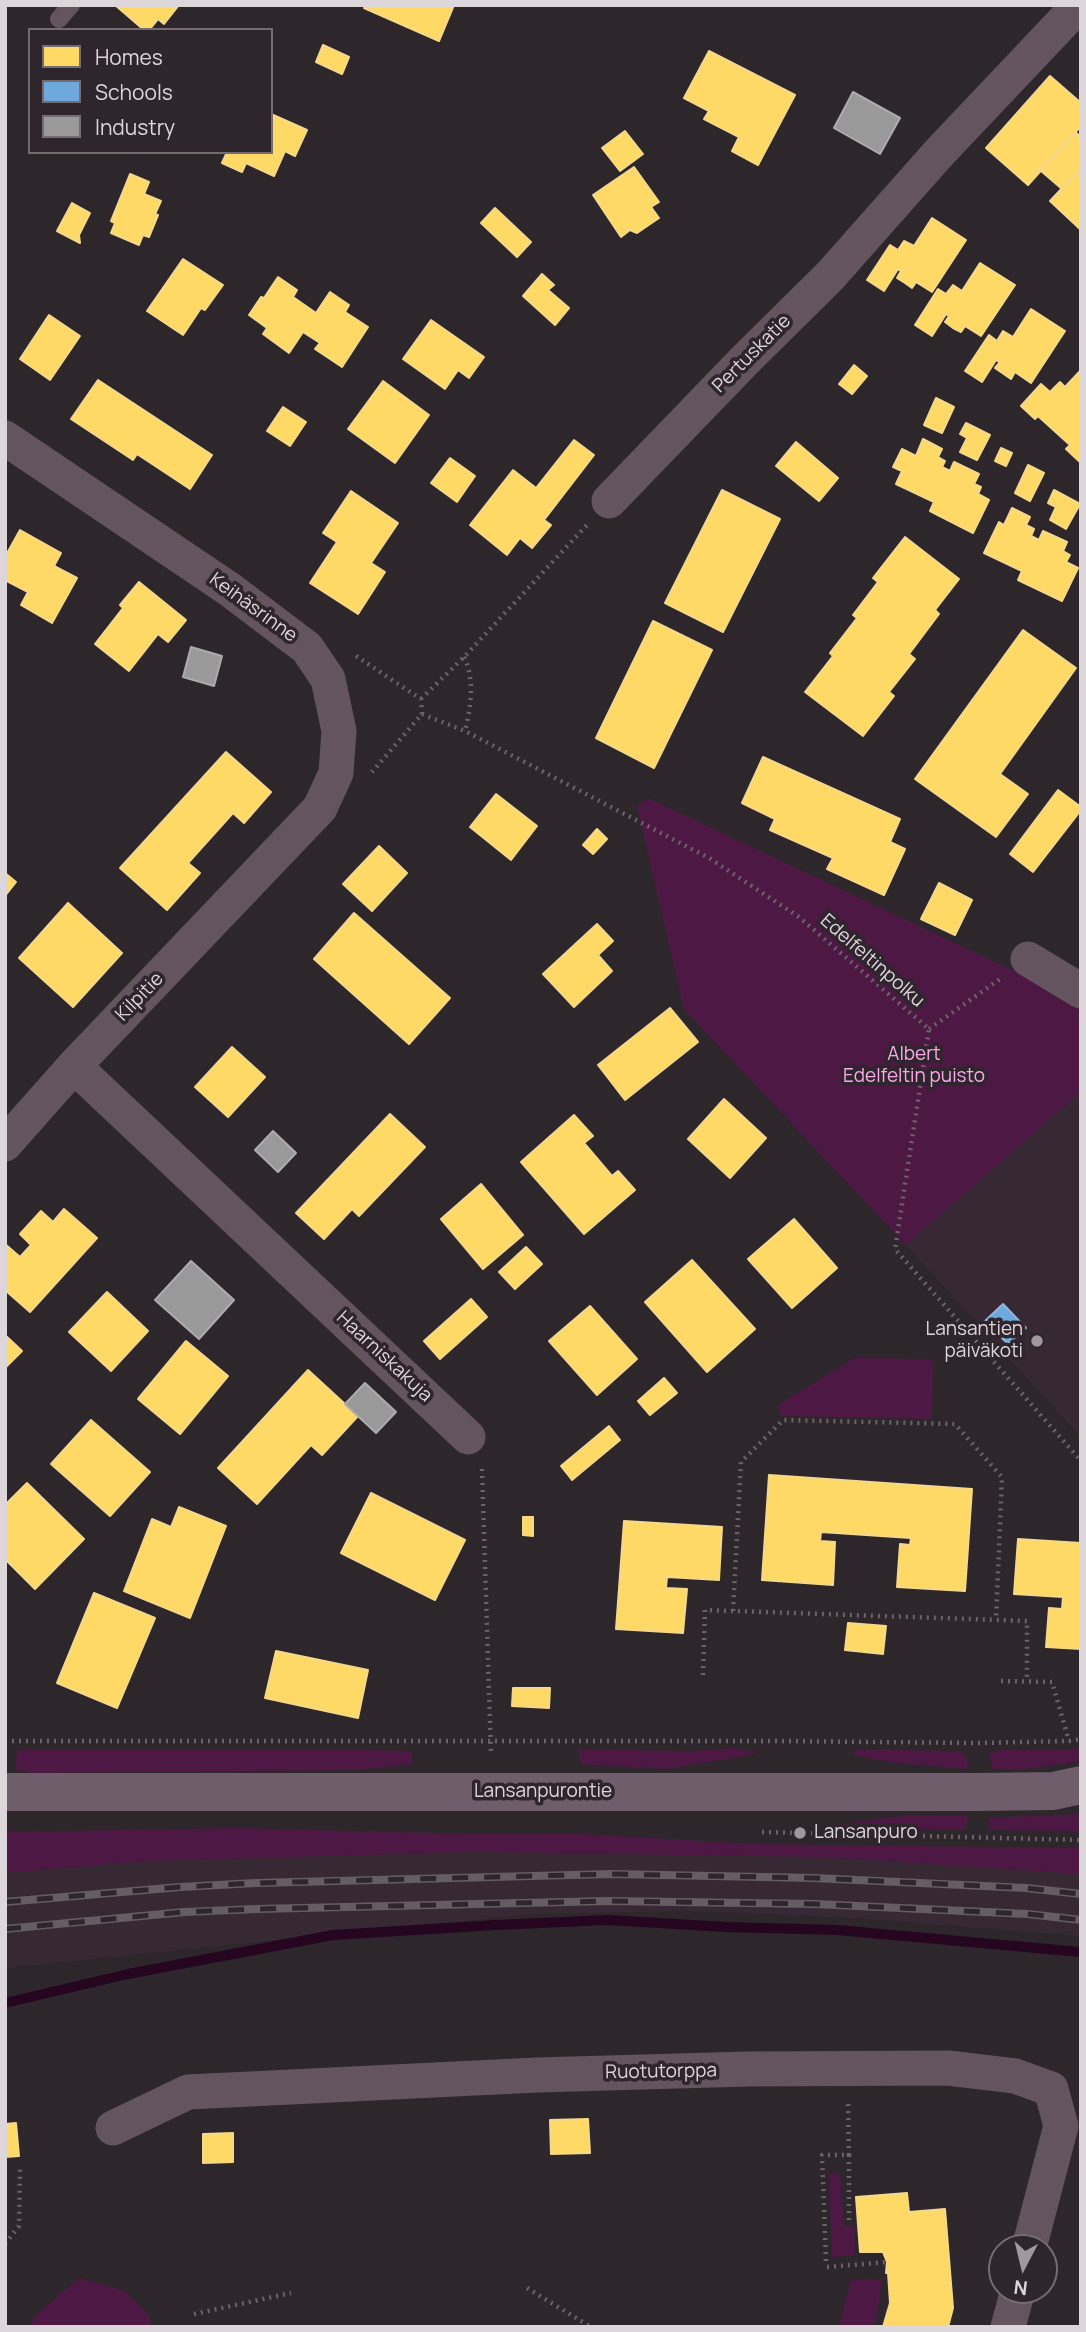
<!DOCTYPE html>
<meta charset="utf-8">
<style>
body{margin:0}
#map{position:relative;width:1086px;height:2332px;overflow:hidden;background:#2d272b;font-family:Manrope,sans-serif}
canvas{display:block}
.frame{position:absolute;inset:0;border:7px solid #ddd6db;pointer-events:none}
.legend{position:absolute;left:28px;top:28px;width:245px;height:126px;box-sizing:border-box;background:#2f252c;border:2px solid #756c72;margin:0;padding:9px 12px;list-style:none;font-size:21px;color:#ddd6db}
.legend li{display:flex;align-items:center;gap:14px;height:35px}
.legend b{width:35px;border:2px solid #756c72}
.north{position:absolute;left:988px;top:2234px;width:70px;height:70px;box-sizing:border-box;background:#2f252c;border:2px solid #756c72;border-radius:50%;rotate:187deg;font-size:19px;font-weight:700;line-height:28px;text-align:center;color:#ddd6db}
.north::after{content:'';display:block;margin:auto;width:24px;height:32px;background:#9f999d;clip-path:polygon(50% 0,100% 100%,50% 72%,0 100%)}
</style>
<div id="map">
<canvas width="1086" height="2332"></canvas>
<div class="frame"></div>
<ul class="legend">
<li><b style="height:19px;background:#ffd966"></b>Homes</li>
<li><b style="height:19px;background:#6fa8dc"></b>Schools</li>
<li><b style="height:19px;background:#999"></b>Industry</li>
</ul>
<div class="north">N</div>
</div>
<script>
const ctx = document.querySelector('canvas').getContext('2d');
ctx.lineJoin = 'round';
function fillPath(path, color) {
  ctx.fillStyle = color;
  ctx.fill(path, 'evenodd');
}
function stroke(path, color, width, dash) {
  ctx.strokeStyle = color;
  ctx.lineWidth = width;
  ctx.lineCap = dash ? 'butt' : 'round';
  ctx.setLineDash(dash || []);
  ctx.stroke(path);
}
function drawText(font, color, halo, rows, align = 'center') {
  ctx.font = font + ' Manrope,sans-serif';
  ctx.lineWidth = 7;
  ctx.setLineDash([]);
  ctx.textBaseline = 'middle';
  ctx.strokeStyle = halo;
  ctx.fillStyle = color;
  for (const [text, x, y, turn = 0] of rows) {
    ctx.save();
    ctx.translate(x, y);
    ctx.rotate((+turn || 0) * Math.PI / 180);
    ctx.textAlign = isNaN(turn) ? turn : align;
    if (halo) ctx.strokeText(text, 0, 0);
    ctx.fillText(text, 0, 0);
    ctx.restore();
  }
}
const built = new Path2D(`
 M1081,1092V1437L906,1245Z
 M472,1852L823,1857L1081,1874V1936L855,1918L694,1911L532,1914L5,1968V1873L146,1861Z`);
const green = new Path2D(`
 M648,798L1025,976L1081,1009V1092L906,1245L684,1009L637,806Z
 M854,1358L933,1359L932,1419L780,1416V1404Z
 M1081,1747V1760L1076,1762L1024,1769H992L989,1753L997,1750L1072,1749Z
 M733,1748L755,1752L754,1754L667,1769L581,1764L578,1749L693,1751Z
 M859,1749L961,1751L967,1758V1769L897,1763L853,1755L854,1751Z
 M17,1750H373L411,1751L413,1764L359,1770L33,1773L15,1769Z
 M1081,1814V1831L990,1830L988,1818Z
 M909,1815L968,1816L965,1830L821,1827Z
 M235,1828L473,1834H580L756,1844L1081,1848V1874L823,1857L472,1852L146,1861L5,1873V1832Z
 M829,2174H840L844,2225L854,2226L855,2255L832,2257Z
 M79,2278L125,2291L149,2315L152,2327H30L36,2315Z
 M882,2279L876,2323L859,2327H839L851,2280Z`);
const homes = new Path2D(`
 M115,5H179L164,24L158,19L149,30H144Z
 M365,5H454L439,41L364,8Z
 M323,45L349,57L342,74L316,62Z
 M709,51L795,95L758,165L732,151L739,137L704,119L709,111L684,98Z
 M1050,76L1081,103V126L1028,185L986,148Z
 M271,114L307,130L295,156L285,151L274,176L246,163L242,172L222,163L227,152H271Z
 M625,131L643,154L620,171L602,148Z
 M1075,132L1081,137V168L1062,189L1040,170Z
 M634,167L659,202L651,207L659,218L637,233L630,230L621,237L593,195Z
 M1081,168V230L1050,201Z
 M130,174L149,182L144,194L161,201L155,214L158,215L149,237L143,235L139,245L111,233L115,223L111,221Z
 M72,203L90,213L79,235L80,243L57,231Z
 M495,208L531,242L517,257L481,223Z
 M932,218L966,240L932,292L916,282L912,288L905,283L897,278L901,271L898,269L884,291L867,280L890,245L898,250L904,241L914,246Z
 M183,259L223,285L205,310L201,308L183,335L147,311Z
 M980,263L1015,285L981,336L965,326L961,332L953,328L945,322L949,316L946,314L932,336L915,325L938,289L946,294L953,285L962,291Z
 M542,274L554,285L548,290L569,308L555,325L523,296Z
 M278,277L297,290L293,297L316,313L330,292L349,305L345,312L368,327L342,367L315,349L320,343L303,332L289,353L263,334L267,328L249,315L261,297L264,298Z
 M1031,309L1065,331L1031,383L1015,372L1011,379L995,368L1000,362L996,360L982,382L965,371L989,335L997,341L1003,331L1013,337Z
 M49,315L80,336L50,380L20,359Z
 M431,320L484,357L469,378L458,370L445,389L403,359Z
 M854,365L867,376L852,394L839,384Z
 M1081,370V463L1066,449L1070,445L1038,416L1035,419L1021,406L1041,384L1050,392L1060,382L1065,387Z
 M98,380L212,455L190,489L137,454L133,460L71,419Z
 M383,381L429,415L395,463L348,429Z
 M936,398L954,407L942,433L924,425Z
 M283,407L306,422L290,446L267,431Z
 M966,423L990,435L977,460L960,452L967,438L960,434Z
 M923,439L942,449L938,457L945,461L942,467L950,471L954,462L979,474L974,484L981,487L978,494L989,500L973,533L930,511L934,502L896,484L902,471L893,467L902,449L916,456Z
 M574,440L594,455L544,520L551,525L532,548L520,538L507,555L470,525L513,470L536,488Z
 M796,442L838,478L819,501L776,466Z
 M1001,448L1012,453L1006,466L995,461Z
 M450,458L475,476L457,502L431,483Z
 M1028,465L1044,473L1030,501L1015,493Z
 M722,490L780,519L723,632L665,603Z
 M1054,490L1080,504L1066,529L1050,520L1056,507L1048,503Z
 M351,491L398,523L371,563L385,572L358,614L310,583L337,542L323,533Z
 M1012,508L1030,517L1026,525L1034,529L1031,536L1039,540L1043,531L1067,542L1063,551L1070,555L1066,562L1078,568L1062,601L1018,580L1022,571L984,553L999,522L1004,525Z
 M20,530L61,553L54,566L77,578L52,623L21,605L28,592L5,580V557Z
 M905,537L959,579L935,610L939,614L909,654L915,659L889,692L894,696L863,736L805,692L833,656L830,653L857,618L853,615L878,582L873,578Z
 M139,582L186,620L168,642L158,634L129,671L95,644L123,608L120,605Z
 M653,621L712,650L654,768L596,738Z
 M1023,630L1076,668L1000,774L1028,794L996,837L915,779Z
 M226,752L271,792L244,823L233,813L188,863L200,873L167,910L120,868Z
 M763,757L900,819L890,842L905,849L884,895L827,869L833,858L770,830L775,819L742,803Z
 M1058,790L1081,807V810L1033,872L1010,854Z
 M496,794L537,826L511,860L470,827Z
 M597,829L607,839L593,854L583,845Z
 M379,846L407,873L372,911L343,884Z
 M5,873L16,882L5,896Z
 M939,883L972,900L955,935L921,919Z
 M68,903L122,953L73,1007L19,958Z
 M354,913L450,998L409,1044L314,959Z
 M597,924L613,941L598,955L612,971L574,1007L543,974Z
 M670,1008L698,1042L625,1100L598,1065Z
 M232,1047L265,1077L228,1117L195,1087Z
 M724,1099L766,1138L730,1178L688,1139Z
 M390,1114L425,1147L359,1216L352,1209L324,1239L296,1213Z
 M574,1115L593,1136L584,1143L612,1176L618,1171L635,1190L584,1234L521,1162Z
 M481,1184L523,1235L483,1269L441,1219Z
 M64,1209L97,1238L30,1312L5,1290V1244L20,1257L31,1245L20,1234L41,1211L53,1222Z
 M794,1219L837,1268L792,1308L748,1259Z
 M526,1247L542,1264L515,1289L499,1272Z
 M692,1260L755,1329L707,1372L645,1302Z
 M107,1292L148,1331L111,1371L69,1332Z
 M471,1299L487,1317L440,1359L424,1341Z
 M590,1306L637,1359L597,1395L549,1341Z
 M5,1335L22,1351L5,1368Z
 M186,1341L228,1376L180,1434L138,1399Z
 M308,1370L358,1416L322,1455L311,1445L257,1504L218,1468Z
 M664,1378L677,1393L650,1415L638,1401Z
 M91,1420L150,1472L110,1516L51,1464Z
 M609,1426L620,1440L572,1480L561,1466Z
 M769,1475L972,1489L965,1591L897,1587L900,1544L910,1545L911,1538L821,1532L820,1541L835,1542L833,1585L762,1580Z
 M27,1483L84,1539L35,1589L5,1559V1505Z
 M371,1493L465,1540L435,1600L341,1553Z
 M179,1507L226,1526L190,1618L124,1591L152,1519L171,1527Z
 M523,1517H533V1536L523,1535Z
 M624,1521L722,1527L719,1580L667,1577L666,1588L687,1589L683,1633L616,1629Z
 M1018,1539L1081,1543V1649L1046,1647L1049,1608L1062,1609L1063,1597L1014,1594Z
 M94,1593L155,1618L117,1708L57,1683Z
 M848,1623L886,1626L883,1654L845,1650Z
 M276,1651L368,1670L358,1718L265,1698Z
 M513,1688H550L549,1708L512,1706Z
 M588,2119L590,2153L551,2154L550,2120Z
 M16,2123L19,2156L5,2157V2124Z
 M233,2133V2162L203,2163V2134Z
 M907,2193L909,2212L945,2209L953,2308L948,2327H883L890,2303L888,2273H886L887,2262L883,2252H860L856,2197Z`);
const schools = new Path2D(`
 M1003,1304L1026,1328L1008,1344L985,1321Z`);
const industry = new Path2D(`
 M853,92L900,118L880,154L834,128Z
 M191,647L222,656L214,686L183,677Z
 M273,1131L296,1153L278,1172L255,1150Z
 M191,1261L234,1300L199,1339L155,1300Z
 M365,1383L396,1412L376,1433L345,1404Z`);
const stream = new Path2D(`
 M5,2003L128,1974L333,1935L496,1925L608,1920L726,1927L837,1930L1081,1952`);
const path = new Path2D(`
 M356,656L421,699L422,714L372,772
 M464,657C475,679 471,707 465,731
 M421,699L464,657L587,525
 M422,714L465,731L709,858L799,917L929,1029L895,1249L1081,1461
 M929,1029L1000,979
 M482,1469L491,1754
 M733,1611L741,1462L783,1420L955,1424L1002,1477L996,1620
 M703,1675L705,1610L1027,1621V1681
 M1001,1681L1052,1682L1069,1741
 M5,1741H768L978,1743L1069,1741L1081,1739
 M762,1832L1081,1840
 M849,2155V2220
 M5,2244L19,2226L20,2168
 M826,2261L822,2155H849L848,2103
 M827,2267L887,2262
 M527,2288L591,2327
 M194,2314L291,2293`);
const lane = new Path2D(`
 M59,19L71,5`);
const street = new Path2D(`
 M5,438L229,589L307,648L328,679L339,731L336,773L320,808L74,1066L5,1144
 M609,501L744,361L830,276L938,154L1079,5
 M1028,959L1081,991
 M74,1066L468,1437
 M113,2128L188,2092L537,2075L748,2069L948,2068L1015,2076L1051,2089L1061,2126L1029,2248
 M1008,2327L1018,2290`);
const secondary = new Path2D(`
 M5,1792H978L1053,1791L1081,1785`);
const rail = new Path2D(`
 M5,1902L180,1887L256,1883L611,1874L814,1878L1026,1888L1081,1894
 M5,1929L184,1912L258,1909L609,1901L815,1904L1028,1914L1081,1920`);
const markers = [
 [1037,1341,7,"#9f999d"],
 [800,1833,7,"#9f999d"]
];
const streetNames = [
 ["Pertuskatie",752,354,-45],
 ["Keihäsrinne",253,608,36],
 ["Edelfeltinpolku",872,961,41],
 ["Kilpitie",140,997,-46],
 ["Haarniskakuja",384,1357,43],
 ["Lansanpurontie",543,1792],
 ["Ruotutorppa",661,2072,-1]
];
const parkNames = [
 ["Albert",914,1055],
 ["Edelfeltin puisto",914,1077]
];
const poiNames = [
 ["Lansantien",1023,1330],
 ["päiväkoti",1023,1352],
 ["Lansanpuro",814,1833,"left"]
];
fillPath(built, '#372934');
fillPath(green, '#4d1944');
fillPath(homes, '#ffd966');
stroke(homes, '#f5d889', 2);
fillPath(schools, '#6fa8dc');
stroke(schools, '#90b6dc', 2);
fillPath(industry, '#999');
stroke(industry, '#adabad', 2);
stroke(stream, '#260520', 10);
stroke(path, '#6d626a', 4.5, [2, 5]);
stroke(lane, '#635460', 18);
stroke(street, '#635460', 35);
stroke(secondary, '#6f5d6b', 38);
stroke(rail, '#665c63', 8);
stroke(rail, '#2f252c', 5, [16]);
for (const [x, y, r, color] of markers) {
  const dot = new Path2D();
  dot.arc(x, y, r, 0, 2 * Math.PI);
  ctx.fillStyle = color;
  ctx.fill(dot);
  stroke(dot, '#2f252c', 2.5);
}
drawText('19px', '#ddd6db', '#2f252c', streetNames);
drawText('19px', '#fba9e9', '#2f252c', parkNames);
drawText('19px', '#ddd6db', '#2f252c', poiNames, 'right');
</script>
